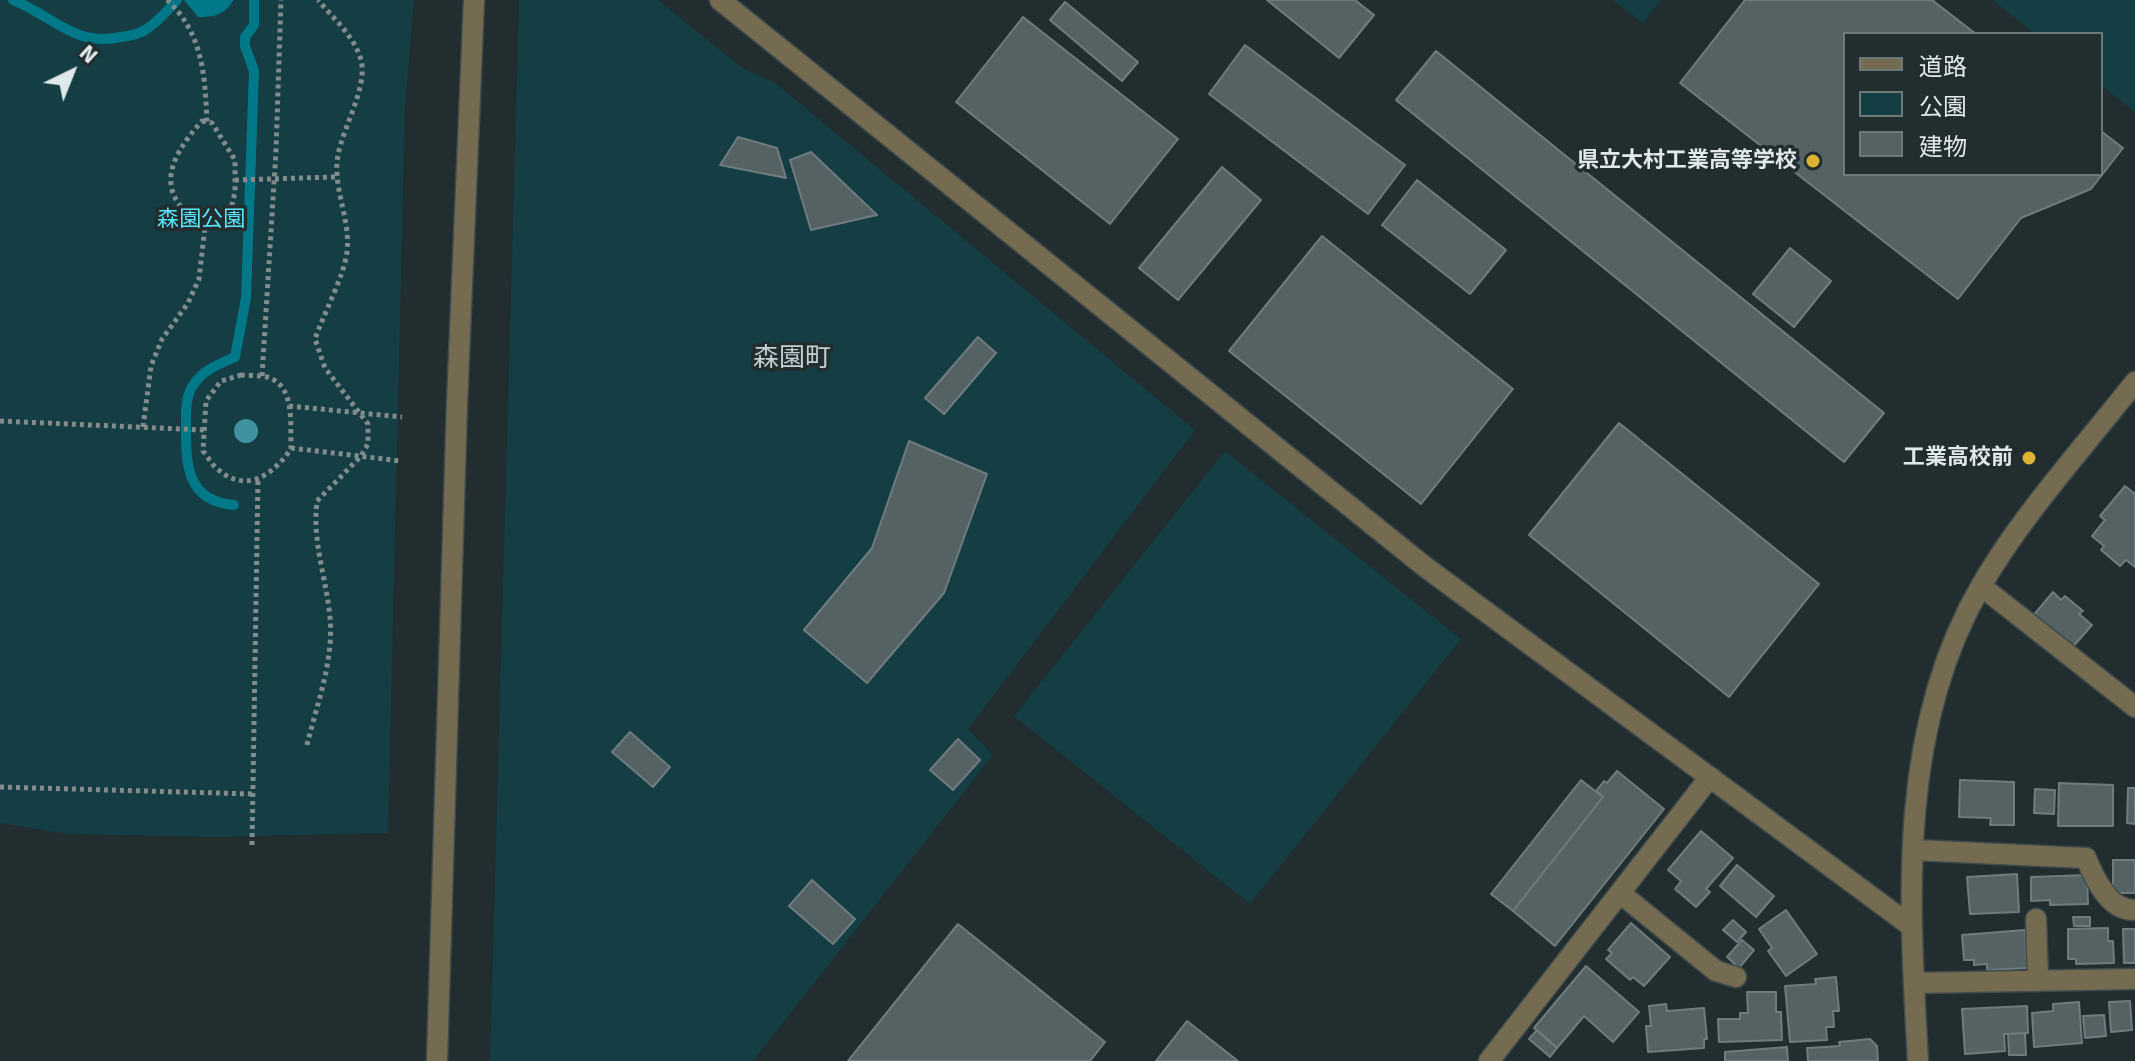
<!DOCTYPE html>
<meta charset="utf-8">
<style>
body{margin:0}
#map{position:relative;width:2135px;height:1061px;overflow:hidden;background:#212d2f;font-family:Signika,"Noto Sans JP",sans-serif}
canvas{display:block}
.legend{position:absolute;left:1843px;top:32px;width:260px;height:144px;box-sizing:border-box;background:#212d2f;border:2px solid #6d7879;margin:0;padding:10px 14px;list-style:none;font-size:24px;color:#e0e8e9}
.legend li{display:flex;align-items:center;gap:16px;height:40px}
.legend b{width:40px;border:2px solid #6d7879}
.north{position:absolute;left:32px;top:32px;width:80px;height:80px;-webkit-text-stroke:6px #212d2f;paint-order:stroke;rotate:43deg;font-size:22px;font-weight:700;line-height:32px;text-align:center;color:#e0e8e9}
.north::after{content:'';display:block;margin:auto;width:28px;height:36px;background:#e0e8e9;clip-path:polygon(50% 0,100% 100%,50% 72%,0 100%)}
</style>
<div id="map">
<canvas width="2135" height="1061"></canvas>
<ul class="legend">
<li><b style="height:10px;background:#746b50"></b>道路</li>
<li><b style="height:22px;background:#143d44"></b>公園</li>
<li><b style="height:22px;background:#556264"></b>建物</li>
</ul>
<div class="north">N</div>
</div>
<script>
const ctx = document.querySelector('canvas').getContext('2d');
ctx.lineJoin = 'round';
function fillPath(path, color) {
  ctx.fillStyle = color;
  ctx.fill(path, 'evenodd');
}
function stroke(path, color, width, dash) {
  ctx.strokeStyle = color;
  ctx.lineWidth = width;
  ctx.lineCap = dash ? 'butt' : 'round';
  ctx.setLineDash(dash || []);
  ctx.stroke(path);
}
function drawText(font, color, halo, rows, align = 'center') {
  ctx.font = font + ' Signika,"Noto Sans JP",sans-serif';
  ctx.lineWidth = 7;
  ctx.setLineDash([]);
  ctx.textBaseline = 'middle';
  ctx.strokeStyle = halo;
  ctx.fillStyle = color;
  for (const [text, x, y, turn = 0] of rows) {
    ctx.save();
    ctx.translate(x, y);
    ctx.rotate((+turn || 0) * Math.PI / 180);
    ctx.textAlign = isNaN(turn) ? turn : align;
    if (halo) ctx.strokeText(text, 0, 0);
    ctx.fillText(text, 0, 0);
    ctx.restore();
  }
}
const green = new Path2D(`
 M0,0H414L405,108L388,833L215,837L67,834L0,823Z
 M519,0H658L744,69L774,82L1195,430L968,729L993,755L753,1061H490Z
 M1613,0H1661L1643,23Z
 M1992,0H2135V112L2101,86V34H2035Z
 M1225,451L1461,639L1250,904L1014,716Z`);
const water = new Path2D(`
 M184,0H233V1C224,15 214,17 198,17Z`);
const stream = new Path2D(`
 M13,0C53,16 74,47 121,37C129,36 139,34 145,30C157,23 168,10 177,0
 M234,505C186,501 186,464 186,426C186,412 185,396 194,384C204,369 220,364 235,357L246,298L254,71L245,46V37L254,25V0`);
const building = new Path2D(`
 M1267,0H1355L1374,15L1339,58Z
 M1745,0H1932L1976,34H1845V174H2101V131L2123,148L2091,189L2021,218L1958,299L1680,83Z
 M1065,2L1138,62L1122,81L1050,20Z
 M1023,17L1178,139L1110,224L956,102Z
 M1245,45L1405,165L1368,214L1209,94Z
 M1436,51L1884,413L1844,462L1396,100Z
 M738,137L777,148L786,178L720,165Z
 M811,152L877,215L811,230L790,160Z
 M1222,167L1261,200L1178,300L1139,268Z
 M1417,180L1506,250L1470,294L1382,225Z
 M1322,236L1513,389L1421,504L1229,351Z
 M1790,248L1831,281L1794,327L1753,294Z
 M978,337L996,353L944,414L925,398Z
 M1619,423L1819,584L1729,697L1529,535Z
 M909,441L987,474L944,593L867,683L804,630L872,548Z
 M2125,486L2135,494V567L2126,560L2120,566L2101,550L2104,546L2092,536L2105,520L2100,516Z
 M2053,592L2061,600L2065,596L2083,611L2079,614L2092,625L2070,650L2032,617Z
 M630,732L670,767L653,787L612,752Z
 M958,739L980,760L953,790L930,770Z
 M1617,771L1664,809L1555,946L1513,911L1603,797L1596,791L1604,781L1607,783Z
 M1581,780L1603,797L1513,911L1491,894Z
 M1960,780L2014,782V825H1990L1991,818L1959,817Z
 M2059,783L2113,785V826H2058Z
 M2128,788H2135V824L2127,823Z
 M2035,789L2055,790L2054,814L2034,813Z
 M1701,831L1733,858L1706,889L1710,892L1696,907L1675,889L1681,881L1668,870Z
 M2113,860H2135V893H2113Z
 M1737,865L1774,896L1756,917L1720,886Z
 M2017,874L2019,912L1970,914L1967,877Z
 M2087,875L2088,904L2050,905V900L2031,901V877Z
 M812,880L855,919L833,944L789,906Z
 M1786,910L1817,954L1786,976L1768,951L1772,948L1759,929Z
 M2073,917H2090V926H2074Z
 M1733,920L1746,932L1737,942L1723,930Z
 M1631,923L1670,957L1644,986L1633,977L1630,980L1606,959L1612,953L1608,950Z
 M958,924L1105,1042L1090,1061H848Z
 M2108,928V941H2113L2114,963L2076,964V959H2068V929Z
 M2123,929H2135V963H2124Z
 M2025,930L2027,968L1987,970V964L1974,965V960H1964L1962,935Z
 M1742,940L1754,950L1739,968L1727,957Z
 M1586,966L1639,1012L1613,1042L1584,1016L1557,1048L1534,1028Z
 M1836,977L1839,1011H1833L1834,1027H1826L1827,1040L1790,1042L1785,986L1816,984L1815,979Z
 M1747,992H1776V1012H1781L1782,1040L1719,1042L1718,1019H1740V1013H1748Z
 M2130,1001L2132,1030L2111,1032L2109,1002Z
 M2079,1002L2082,1043L2034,1047L2032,1013L2053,1011V1004Z
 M1666,1004L1667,1011L1704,1008L1707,1039H1704V1048L1648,1052L1646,1026H1651L1649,1006Z
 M2027,1006L2028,1033L2004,1034L2005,1051L1965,1054L1962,1009Z
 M2104,1015L2106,1036L2085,1038L2083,1016Z
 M1187,1021L1238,1061H1156Z
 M1537,1030L1557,1048L1550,1057L1529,1039Z
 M2025,1033L2026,1055H2009L2008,1034Z
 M1870,1039L1877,1046L1878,1061H1808L1807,1048L1840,1046L1839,1042Z
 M1787,1047L1788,1061H1725V1052Z`);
const path = new Path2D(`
 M167,0C203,33 205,76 207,122
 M202,121L212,123L235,160V192L231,209L214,226L205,227C153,195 167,160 202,121Z
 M235,180L335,177
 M241,375C249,376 260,375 267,377C296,385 290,426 291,449C274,473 248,494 220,471C213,467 208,457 203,451L206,401L221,381Z
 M262,376L276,151L281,0
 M289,406L402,417
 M0,421L204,430
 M143,427L151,366L162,339L188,303L199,279L205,227
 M291,448L401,461
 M307,745C317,704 334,660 330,617C326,576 312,543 317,501L361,456L368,444V424L325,368L315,339C324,313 344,276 347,252C351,219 332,188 338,155C343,128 368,86 361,60C355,37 333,18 318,0
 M0,787L253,794
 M252,845L258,478`);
const minor = new Path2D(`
 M1981,586L2135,707
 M1914,850L2086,858C2094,878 2109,911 2135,910
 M1620,893L1716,971L1736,977
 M2036,919L2038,981
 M1914,983L2135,979
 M1489,1061L1710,777`);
const tertiary = new Path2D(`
 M720,0L1424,566L1911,926
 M437,1061L457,403L474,0
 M1918,1061C1909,901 1897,730 1981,586C2022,515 2084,447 2135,382`);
const trees = [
 [246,431]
];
const markers = [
 [1813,161,8,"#dbb233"],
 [2029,458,8,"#dbb233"]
];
const poiNames = [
 ["県立大村工業高等学校",1797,161],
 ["工業高校前",2013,458]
];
const parkNames = [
 ["森園公園",201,220]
];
const quarterNames = [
 ["森園町",792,359]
];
fillPath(green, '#143d44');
fillPath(water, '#007888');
stroke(stream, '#007888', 10);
fillPath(building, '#556264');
stroke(building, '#6f7c7f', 2);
stroke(minor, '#404b4d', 23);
stroke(tertiary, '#404b4d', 23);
stroke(path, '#828c8d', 5, [4, 4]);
stroke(minor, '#746b50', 20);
stroke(tertiary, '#746b50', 20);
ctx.fillStyle = '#4192a0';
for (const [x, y] of trees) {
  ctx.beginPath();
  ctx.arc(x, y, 12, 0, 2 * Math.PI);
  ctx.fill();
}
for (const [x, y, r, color] of markers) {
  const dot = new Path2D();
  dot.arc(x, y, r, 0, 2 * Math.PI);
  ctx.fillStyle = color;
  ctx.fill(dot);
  stroke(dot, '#212d2f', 3);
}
drawText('bold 22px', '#e0e8e9', '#212d2f', poiNames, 'right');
drawText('22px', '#5be5fc', '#212d2f', parkNames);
drawText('26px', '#c0d0d2', '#212d2f', quarterNames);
</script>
